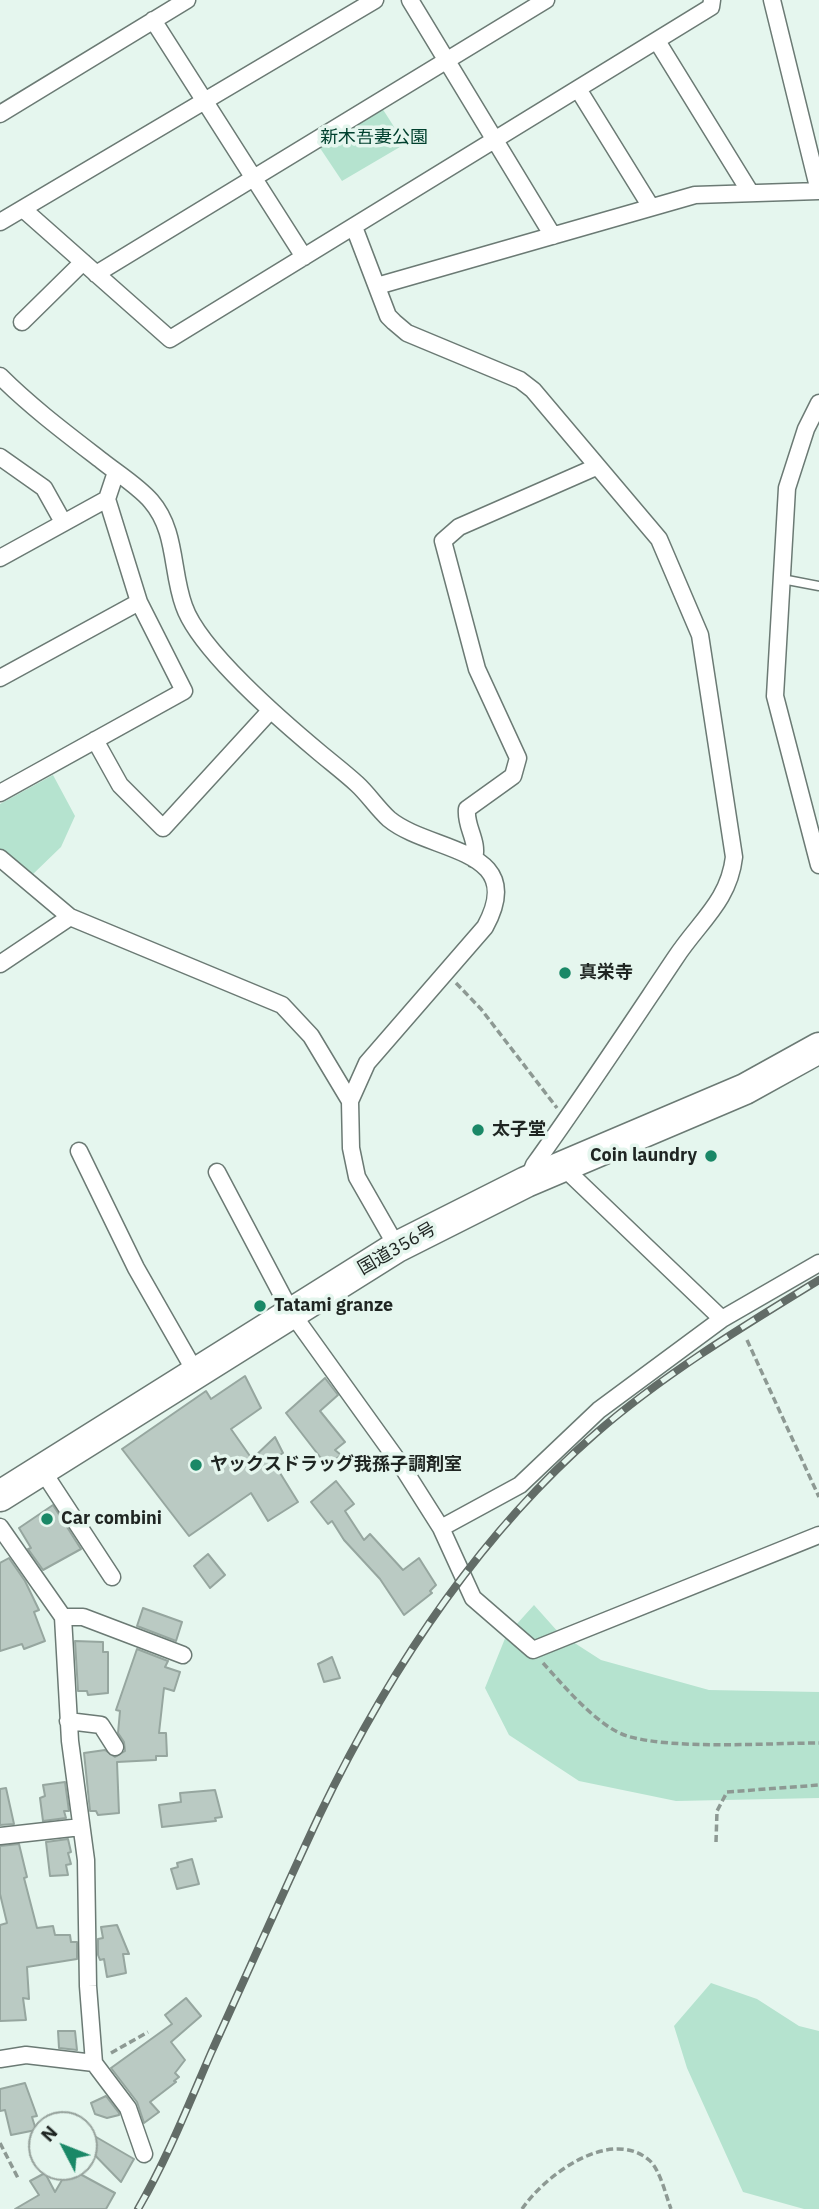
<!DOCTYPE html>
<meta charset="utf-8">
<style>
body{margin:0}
#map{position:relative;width:819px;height:2209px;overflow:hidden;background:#e5f6ee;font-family:"IBM Plex Sans",sans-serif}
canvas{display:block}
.north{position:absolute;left:28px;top:2111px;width:70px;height:70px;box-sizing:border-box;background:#e5f6ee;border:2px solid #96a29c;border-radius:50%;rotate:312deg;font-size:19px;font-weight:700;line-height:28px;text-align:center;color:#1f2522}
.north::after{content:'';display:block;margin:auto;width:24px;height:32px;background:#1a8867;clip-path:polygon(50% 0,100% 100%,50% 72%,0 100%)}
</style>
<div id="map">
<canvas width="819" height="2209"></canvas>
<div class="north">N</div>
</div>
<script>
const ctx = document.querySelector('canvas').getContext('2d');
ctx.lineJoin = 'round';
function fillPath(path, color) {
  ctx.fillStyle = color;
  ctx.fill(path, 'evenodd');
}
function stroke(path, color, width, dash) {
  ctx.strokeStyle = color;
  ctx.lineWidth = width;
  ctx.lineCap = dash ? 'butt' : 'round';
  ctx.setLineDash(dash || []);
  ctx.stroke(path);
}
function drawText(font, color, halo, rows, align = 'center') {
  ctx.font = font + ' "IBM Plex Sans","Noto Sans JP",sans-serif';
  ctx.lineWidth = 7;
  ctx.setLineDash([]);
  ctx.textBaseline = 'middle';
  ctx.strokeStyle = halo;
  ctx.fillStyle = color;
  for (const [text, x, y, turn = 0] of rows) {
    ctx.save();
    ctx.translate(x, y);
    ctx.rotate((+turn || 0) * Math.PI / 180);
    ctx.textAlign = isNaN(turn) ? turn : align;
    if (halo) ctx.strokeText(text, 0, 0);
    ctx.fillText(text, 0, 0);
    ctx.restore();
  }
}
const green = new Path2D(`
 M382,108L405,144L342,181L320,148Z
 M53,775L75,816L61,847L31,876L0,850V804Z
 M534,1605L559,1633L601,1660L709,1690L819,1692V1798L676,1801L579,1781L509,1735L485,1688L506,1636Z
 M711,1983L757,1999L799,2026L819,2031V2209H804L743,2192L687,2068L674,2026Z`);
const building = new Path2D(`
 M245,1376L261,1408L231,1429L252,1459L275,1437L283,1453L272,1460L298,1502L268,1521L251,1493L189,1536L122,1449L206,1391L211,1399Z
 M325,1378L338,1395L320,1411L345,1442L335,1450L341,1455L327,1466L286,1413Z
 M336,1481L354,1504L345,1511L364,1540L370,1534L403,1570L419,1558L436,1585L430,1591L432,1593L404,1615L380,1579L344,1540L332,1521L328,1524L311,1502Z
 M53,1505L81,1549L43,1570L28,1549L31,1548L19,1528Z
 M208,1554L225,1575L210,1588L194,1566Z
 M9,1558L25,1581L39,1610L34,1612L45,1641L24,1649L22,1644L0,1651V1563Z
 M143,1608L182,1622L176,1641L137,1626Z
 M75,1641L103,1642V1652H108V1693L88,1695L87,1691H78Z
 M137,1649L168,1661L165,1667L180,1672L174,1691L164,1688L159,1733H166L167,1756H156V1760L117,1762L119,1813L98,1815L96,1811H90L84,1753L105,1750L115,1757L125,1751L124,1742L118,1733L120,1711L116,1710Z
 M332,1657L340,1678L324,1682L318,1664Z
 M65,1782L69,1811H64L66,1818L43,1821L40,1798L45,1796L43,1785Z
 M6,1788L14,1824L0,1825V1789Z
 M215,1790L222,1817L215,1818L216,1821L162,1827L159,1805L181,1802L180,1793Z
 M68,1839L71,1852L68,1853L71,1864L66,1865L68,1875L50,1876L46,1842Z
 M19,1844L27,1877L24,1878L37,1928L53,1926L55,1935H70L71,1942H77V1959L27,1967L29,1999L23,1998L26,2020L0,2021V1925L7,1923L0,1894V1846Z
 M192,1859L199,1884L177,1889L171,1869L178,1867L177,1863Z
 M117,1925L129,1954H123L126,1973L107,1977L104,1959L100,1960L98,1955V1939L103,1938L101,1927Z
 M186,1998L201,2016L171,2042L185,2060L175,2073L179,2077L174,2081L176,2082L150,2102L159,2112L144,2123L137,2102L111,2068L172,2024L165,2015Z
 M58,2031H75L77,2050L59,2048Z
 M25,2083L37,2116L32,2117L36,2130L11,2135L5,2110L0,2111V2089Z
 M106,2096L119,2113V2115L107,2118L95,2114L91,2103Z
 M84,2130L134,2159L121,2182L84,2144Z
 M69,2168L115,2193L106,2209H15L39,2195L30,2181L45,2173L55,2192Z`);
const path = new Path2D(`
 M456,983L481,1009L557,1108
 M747,1340L819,1497
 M543,1663C563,1685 598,1727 627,1736C675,1750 766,1743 819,1743
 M716,1842L717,1811L727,1792L819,1785
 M111,2053L148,2032
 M0,2143L19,2180
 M522,2209C545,2175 610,2127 649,2160C660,2169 666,2196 671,2209`);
const lane = new Path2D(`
 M782,579L819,586`);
const street = new Path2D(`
 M410,0L553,236
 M772,0L819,191
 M153,20L304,257
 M657,41L750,192
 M578,89L651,207
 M0,114L187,0
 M23,209L170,339L711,7L712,0
 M0,222L375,0
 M354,227L388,316L394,322L407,333L520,380L533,390L659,539L700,635L734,857C729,901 699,922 676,957C629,1027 583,1097 534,1165L528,1180
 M96,274L546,0
 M377,286L695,195L819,191
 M22,322L83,262
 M0,376C31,407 67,434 102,461C117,473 138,486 151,501C177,531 171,571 184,606C199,650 284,723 320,753C332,763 345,773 357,784C368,794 377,808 389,819C430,853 529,847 485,927L367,1063L350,1101L351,1148L357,1177L397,1247
 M819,403L806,429L787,488L775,696L819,865
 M0,457L44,488L63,522
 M0,558L107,499L116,472
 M0,678L139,602
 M95,740L120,785L163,828L270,711
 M0,793L184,691L139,602L107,499
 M0,858L70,917
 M474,859C479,841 465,827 467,809L513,776L518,758L477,669L443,541L459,527L596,467
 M0,964L70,917L282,1005L311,1036L350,1101
 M79,1151L136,1268L196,1373
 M563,1167L722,1319L819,1263
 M217,1172L291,1312L403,1468L441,1528L473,1598L533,1650L819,1535
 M42,1470L112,1577
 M0,1527L63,1617L70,1741L86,1860L88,1986L94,2063L26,2055L0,2059
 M441,1528L520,1485L599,1410L722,1319
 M63,1617H83L183,1655
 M68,1721L101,1725L115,1747
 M0,1836L81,1827
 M94,2063L128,2108L144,2154`);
const highway = new Path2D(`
 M0,1496L397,1247L526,1182L745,1089L819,1048`);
const rail = new Path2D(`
 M138,2209C167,2159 188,2106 211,2053C247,1974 282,1895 319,1816C387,1674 476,1538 595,1434C664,1374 742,1327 819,1280`);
const markers = [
 [565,973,7,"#1a8867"],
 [478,1130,7,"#1a8867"],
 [711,1156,7,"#1a8867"],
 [260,1306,7,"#1a8867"],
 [196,1465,7,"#1a8867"],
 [47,1519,7,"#1a8867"]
];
const parkNames = [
 ["新木吾妻公園",374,138]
];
const poiNames = [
 ["真栄寺",579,973],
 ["太子堂",492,1130],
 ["Coin laundry",697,1156,"right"],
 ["Tatami granze",274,1306],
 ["ヤックスドラッグ我孫子調剤室",210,1465],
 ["Car combini",61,1519]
];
const streetNames = [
 ["国道356号",397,1249,-30]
];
fillPath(green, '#b5e3cf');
fillPath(building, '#bacac3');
stroke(building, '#96a69f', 2);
stroke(lane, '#6b7a74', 11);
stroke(street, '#6b7a74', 19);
stroke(highway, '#6b7a74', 33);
stroke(path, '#8d9993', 3.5, [7, 3.5]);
stroke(lane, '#fff', 8);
stroke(street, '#fff', 16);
stroke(highway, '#fff', 30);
stroke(rail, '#626c67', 8);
stroke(rail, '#e5f6ee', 5, [16]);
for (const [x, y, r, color] of markers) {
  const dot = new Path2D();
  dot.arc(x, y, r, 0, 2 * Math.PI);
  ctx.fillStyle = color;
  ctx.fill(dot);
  stroke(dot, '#e5f6ee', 2.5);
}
drawText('18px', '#00402e', '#e5f6ee', parkNames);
drawText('bold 18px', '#1f2522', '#e5f6ee', poiNames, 'left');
drawText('18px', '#1f2522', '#e5f6ee', streetNames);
</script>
